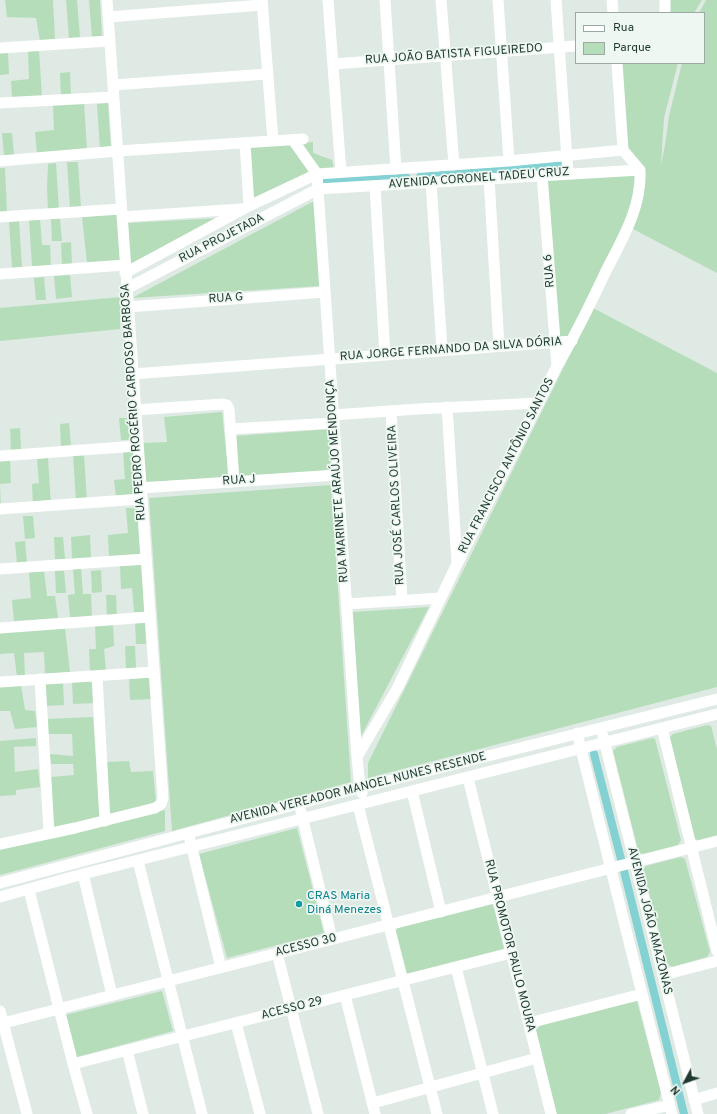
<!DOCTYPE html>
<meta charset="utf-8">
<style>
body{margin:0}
#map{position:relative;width:717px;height:1114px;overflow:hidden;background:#deeae3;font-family:Overpass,sans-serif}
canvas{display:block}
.legend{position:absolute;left:575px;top:12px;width:130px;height:52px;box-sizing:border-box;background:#eef7f1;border:1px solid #9baba3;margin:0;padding:5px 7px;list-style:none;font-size:12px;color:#1f3a2f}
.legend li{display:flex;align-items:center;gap:8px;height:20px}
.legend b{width:20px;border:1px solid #9baba3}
.north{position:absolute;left:665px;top:1062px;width:40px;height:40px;-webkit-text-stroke:3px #eef7f1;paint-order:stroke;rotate:229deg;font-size:11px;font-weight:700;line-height:16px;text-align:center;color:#1f3a2f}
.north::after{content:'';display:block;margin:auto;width:14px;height:18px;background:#1f3a2f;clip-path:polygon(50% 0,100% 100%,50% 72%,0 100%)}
</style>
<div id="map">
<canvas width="717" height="1114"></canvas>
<ul class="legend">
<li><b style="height:5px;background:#fff"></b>Rua</li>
<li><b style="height:11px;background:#b5ddba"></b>Parque</li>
</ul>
<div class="north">N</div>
</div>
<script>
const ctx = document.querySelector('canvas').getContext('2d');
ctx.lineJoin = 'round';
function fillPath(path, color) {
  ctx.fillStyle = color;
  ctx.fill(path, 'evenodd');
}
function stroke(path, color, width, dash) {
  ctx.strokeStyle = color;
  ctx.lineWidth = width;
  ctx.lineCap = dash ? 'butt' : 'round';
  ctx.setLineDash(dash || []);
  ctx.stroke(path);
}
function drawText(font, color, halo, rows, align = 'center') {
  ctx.font = font + ' Overpass,sans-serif';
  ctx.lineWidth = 3.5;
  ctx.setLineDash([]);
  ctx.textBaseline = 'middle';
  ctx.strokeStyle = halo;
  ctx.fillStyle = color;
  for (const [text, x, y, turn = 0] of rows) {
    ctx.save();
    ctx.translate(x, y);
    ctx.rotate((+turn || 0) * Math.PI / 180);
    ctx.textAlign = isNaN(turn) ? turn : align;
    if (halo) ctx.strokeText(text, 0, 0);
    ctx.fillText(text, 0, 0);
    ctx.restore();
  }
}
const green = new Path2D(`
 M5,0H53L55,39L40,41L36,18L7,17Z
 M66,0H77L80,37L69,38Z
 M89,0H100L102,37L92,38Z
 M666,0H702L694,13H665Z
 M706,0H717V273L633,229L630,223L572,341L555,342L546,179L640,170L628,156L617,63H678L664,118L661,165L665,145L669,116L682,63H704V13H699Z
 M39,50L42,97L12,98L11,81L29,79L28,51Z
 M0,53H8L9,74L0,75Z
 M70,72L71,94L61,95L60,73Z
 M84,103L87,149L37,154L35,132L54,130L53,105Z
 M108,103L111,150H100L97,104Z
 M2,133H12L14,155H4Z
 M313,142V153L332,160L334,169L252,201L248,147Z
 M67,162H78L81,208L70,209Z
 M56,163L59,210H48L47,187L48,164Z
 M0,168H5L7,212L0,213Z
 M314,201L320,286L132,298Z
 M117,214L120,261L87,263L82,217Z
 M221,218L130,266L127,223Z
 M40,219L42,245H50L51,266H32L29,220Z
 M51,219H60L62,241H52Z
 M19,221L22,267L12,268L9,222Z
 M71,242L72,265H62L61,243Z
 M70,275L72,297L56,299L54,276Z
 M44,277L46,300H36L34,278Z
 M121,297L120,329L0,341V308Z
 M593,308L717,373V687L368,778V763Z
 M222,412L229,478L145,482L143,443L167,442L164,417Z
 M119,418H129L130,440H121Z
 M69,423L71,445L61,446L60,424Z
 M20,428L21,450L11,451L10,429Z
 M331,429L333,474L237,477L235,436Z
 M123,451H133L136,497L116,498L114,480L125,479Z
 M73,455H84L87,501L76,502Z
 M48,458L51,505H33L32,484L39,483L37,459Z
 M10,459L11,483L0,484L1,508H0V460Z
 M331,485L351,782L172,831L149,498Z
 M126,508H137L140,554L109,557L108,535L128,533Z
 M23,516H33L35,538L25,539Z
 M90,535L91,558L72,560L71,537Z
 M54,537H63L65,559H55Z
 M25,541L27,564H17L15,542Z
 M142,565L144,612H134L132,588L121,589L120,566Z
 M81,568L83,594H91L92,617H70L68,595L75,594L73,569Z
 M101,570L102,592L92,593L91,571Z
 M44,571L47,596H55L58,618L14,621L12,600L31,598L29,572Z
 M55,571H64L66,593H56Z
 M106,595H116L117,617H107Z
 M429,607L360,738L353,612Z
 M145,621L146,644H136L135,622Z
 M113,624L114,646L104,649L106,671L90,673L89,649H96L95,625Z
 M65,628L70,672L45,674L44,652L24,653L25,677H17L14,653L0,654V632Z
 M125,646H135L136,668H126Z
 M152,676L153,699L130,700L129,677Z
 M94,681L95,703L73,704L72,682Z
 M63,683L64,705L42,706L41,684Z
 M21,685L25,710L35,711L37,727L15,729L10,711H0V687Z
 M93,717L100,818L53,828L51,777L74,775L73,764H51L50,754L73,756L72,734H48L46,719Z
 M707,725L711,726L717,749V836C709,838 699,844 693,837L669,738L673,734Z
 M36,738V746L14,747L15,772L38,769L40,787L16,790V795L0,796V741Z
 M652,738L655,739L681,840L678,845L644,854L640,853L638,850L613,751L617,747Z
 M129,761L131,772L153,771L156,803L109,816L106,762Z
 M165,810V831L0,875V850Z
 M297,828L324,933L227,958L199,854Z
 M681,857L685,859L710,952L707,957L672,967L669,965L667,962L643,870L646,866Z
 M488,904H492L494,908L504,948L503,949L407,974L404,972L394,932L399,927Z
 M162,991L173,1031L77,1057L65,1015Z
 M633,1000L637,1001L638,1005L661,1092L659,1100L605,1114H557L536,1030L542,1024Z`);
const canal = new Path2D(`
 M420,177L565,165
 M324,182L407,178
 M594,754L621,859
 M624,871L684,1114`);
const minor = new Path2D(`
 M262,0L273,141
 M328,0L341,172
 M385,0L396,169
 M441,0L454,165
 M498,0L509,161
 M556,0L568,174
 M612,0L613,13
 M665,0V13
 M108,17L262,5
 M0,48L109,41
 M617,63L623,150
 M333,64L576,46
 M113,85L267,74
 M0,103L113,97
 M293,140L317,174
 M245,143L249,206
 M623,150L640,170
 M0,161L118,151L303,139
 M317,174L357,757L360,788L362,793
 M542,175L557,366
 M489,178L499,346
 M431,182L442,350
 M375,186L385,355
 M0,217L121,209
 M122,217L241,209
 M125,273L249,206L317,174L509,161L623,150
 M0,274L125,265
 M126,289L318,189L640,170
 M128,307L325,292
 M132,374L572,341
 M447,407L457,563
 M134,410L223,404L227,405L229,409L234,481
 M391,411L402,600
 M333,415L418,409L539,403
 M230,429L334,423
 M0,456L137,446
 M141,488L337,475
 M0,509L142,499
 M0,569L145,559
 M346,604L441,598
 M0,628L149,617
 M97,676L105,821
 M40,679L49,833
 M0,682L153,672
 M662,728L717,951
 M577,733L672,1114
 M603,736L698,1114
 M357,757L398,687L457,564L557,366C575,336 590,305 605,273C621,241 642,208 640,170
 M468,778L551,1114
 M412,791L441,912
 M358,805L437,1114
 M301,812L332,939
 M190,840L221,968
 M0,844L75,828L155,808L161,804L163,798C143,532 124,266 107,0
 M138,861L202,1114
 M83,874L112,995
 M0,883L343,792L717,699
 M29,890L73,1064L87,1114
 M0,897L83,874L717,714
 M277,953L318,1114
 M456,967L493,1114
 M663,975L717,961
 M345,995L375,1114
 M0,1011L27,1114
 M236,1023L260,1114
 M529,1023L642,994
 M0,1024L717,841
 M127,1050L143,1114
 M73,1064L511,953
 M694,1100L717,1093
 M373,1103L537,1058
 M631,1114L670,1105`);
const markers = [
 [299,904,4,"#0f9aa8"]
];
const streetNames = [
 ["RUA JOÃO BATISTA FIGUEIREDO",454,55,-4],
 ["AVENIDA CORONEL TADEU CRUZ",479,179,-4],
 ["RUA PROJETADA",222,239,-27],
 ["RUA 6",550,271,-95],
 ["RUA G",226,299,-4],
 ["RUA JORGE FERNANDO DA SILVA DÓRIA",451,350,-4],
 ["RUA PEDRO ROGÉRIO CARDOSO BARBOSA",134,402,-94],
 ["RUA FRANCISCO ANTÔNIO SANTOS",507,466,-63],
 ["RUA J",239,481,-4],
 ["RUA MARINETE ARAÚJO MENDONÇA",338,481,-94],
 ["RUA JOSÉ CARLOS OLIVEIRA",397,505,-93],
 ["AVENIDA VEREADOR MANOEL NUNES RESENDE",358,789,-14],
 ["AVENIDA JOÃO AMAZONAS",649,921,76],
 ["ACESSO 30",306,946,-14],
 ["RUA PROMOTOR PAULO MOURA",509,946,76],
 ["ACESSO 29",292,1009,-14]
];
const cultureNames = [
 ["CRAS Maria",307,897],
 ["Diná Menezes",307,911]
];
fillPath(green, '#b5ddba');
stroke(canal, '#83d1d2', 8);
stroke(minor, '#fff', 11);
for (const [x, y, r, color] of markers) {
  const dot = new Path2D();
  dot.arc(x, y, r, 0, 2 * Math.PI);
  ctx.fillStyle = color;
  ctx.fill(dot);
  stroke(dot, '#eef7f1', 1.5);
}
drawText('12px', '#1f3a2f', '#eef7f1', streetNames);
drawText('12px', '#0d838f', '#eef7f1', cultureNames, 'left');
</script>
